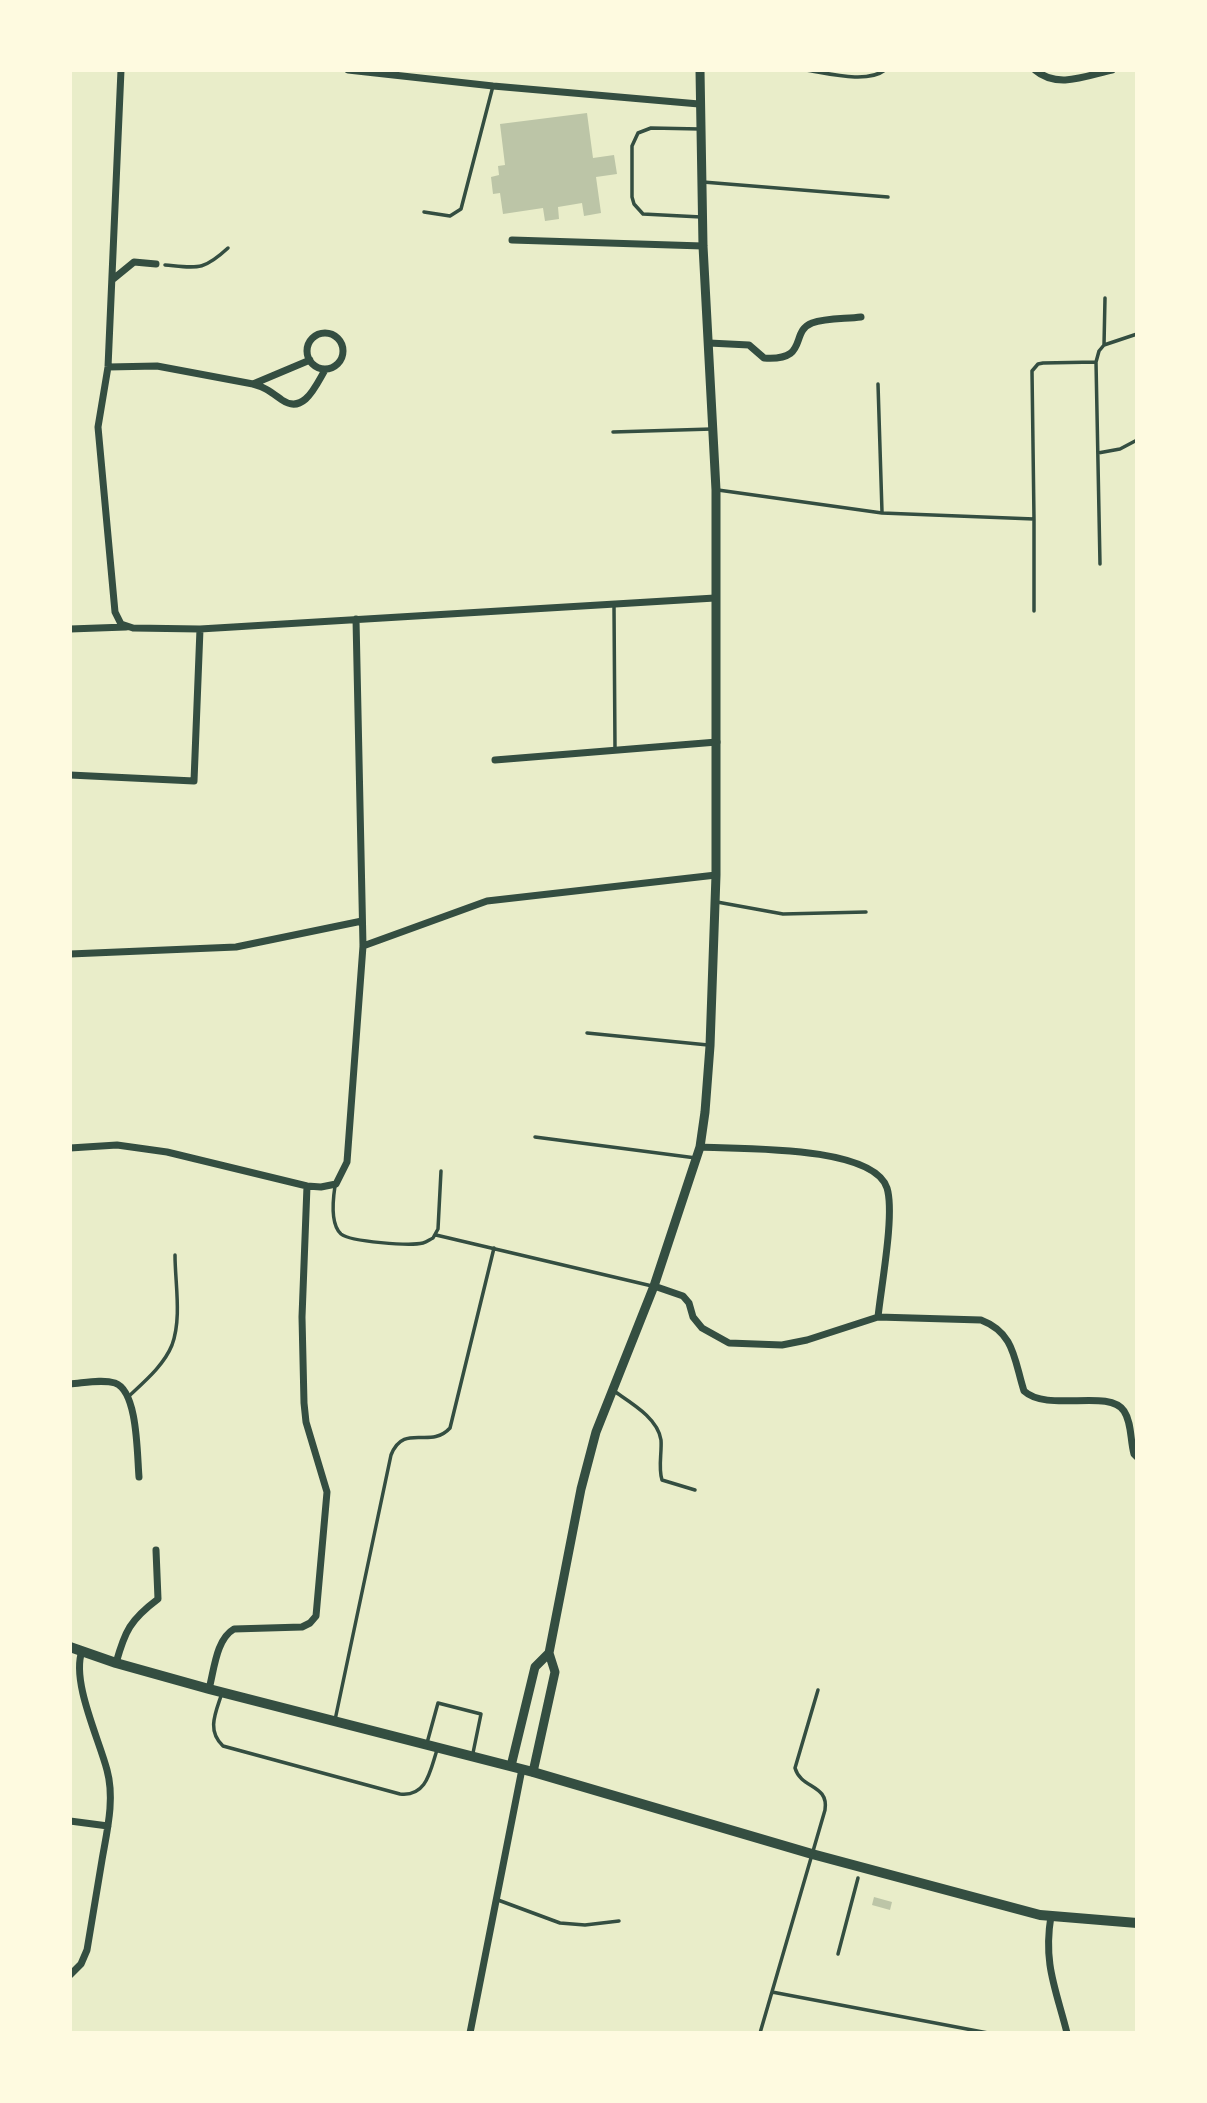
<!DOCTYPE html>
<style>
body{margin:0}
#map{position:relative;width:1207px;height:2103px;overflow:hidden;background:#e9edc9;font-family:"Asap Condensed",sans-serif}
canvas{display:block}
.frame{position:absolute;inset:0;border:72px solid #fefae0;pointer-events:none}
</style>
<div id="map">
<canvas width="1207" height="2103"></canvas>
<div class="frame"></div>
</div>
<script>
const ctx = document.querySelector('canvas').getContext('2d');
ctx.lineJoin = 'round';
function fillPath(path, color) {
  ctx.fillStyle = color;
  ctx.fill(path, 'evenodd');
}
function stroke(path, color, width, dash) {
  ctx.strokeStyle = color;
  ctx.lineWidth = width;
  ctx.lineCap = dash ? 'butt' : 'round';
  ctx.setLineDash(dash || []);
  ctx.stroke(path);
}
const building = new Path2D(`
 M587,113L593,158L614,155L617,174L596,177L601,213L584,216L582,203L558,207L559,219L545,221L543,208L503,214L500,193L493,194L491,177L499,175L498,166L505,165L500,124Z
 M874,1897L892,1902L890,1910L872,1905Z`);
const path = new Path2D(`
 M165,265C198,268 203,271 228,248
 M838,1954L858,1878`);
const service = new Path2D(`
 M805,70C827,73 867,84 885,70
 M700,129L651,128L638,133L632,146V197L634,204L643,214L701,217
 M703,182L888,197
 M424,212L450,216L461,209L493,86
 M1104,345L1137,334
 M1096,362L1099,351L1104,345L1105,298
 M878,384L882,512
 M613,432L712,429
 M1098,453L1120,449L1137,440
 M718,490L882,513L1034,519L1032,371L1038,364L1043,363L1096,362L1100,564
 M1034,519V611
 M614,606L615,749
 M717,902L783,914L866,912
 M587,1033L708,1045
 M535,1137L696,1158
 M335,1186C333,1199 330,1224 341,1234C351,1242 410,1246 423,1243C427,1242 429,1240 433,1238L438,1229L441,1171
 M436,1235L652,1286
 M614,1391C631,1403 658,1418 661,1440C662,1453 658,1467 662,1480L695,1490
 M129,1396C145,1381 164,1365 172,1345C182,1318 175,1283 175,1255
 M221,1696C215,1714 207,1731 223,1746L400,1794C427,1797 430,1771 437,1750
 M335,1720L391,1455C404,1422 430,1450 450,1428L494,1248
 M427,1743L438,1703L481,1714L473,1753
 M498,1900L560,1923L585,1925L619,1921
 M772,1992L988,2033
 M760,2033L825,1810C829,1784 801,1789 795,1768L818,1690`);
const minor = new Path2D(`
 M121,70L108,367L98,427L115,612L121,624L133,628L200,629L715,598
 M348,70L493,86L699,104
 M1035,70C1057,89 1086,76 1112,70
 M512,240L703,246
 M112,280L134,262L156,264
 M307 351a18 18 0 1 1 36 0a18 18 0 1 1-36 0Z
 M709,343L749,345L764,358C810,361 789,332 812,323C826,318 846,319 861,317
 M108,367L157,366L253,384C265,387 272,393 282,400C304,415 316,385 325,370
 M253,384L310,360
 M70,629L126,627
 M495,760L717,742
 M70,775L194,781L200,629
 M363,946L487,901L716,875
 M70,954L236,947L362,921
 M700,1147C739,1149 873,1145 887,1188C895,1214 881,1287 878,1317
 M70,1148L117,1145L167,1152L307,1186L321,1187L336,1184L347,1162L363,946L356,619
 M654,1286L683,1296L689,1303L693,1317L702,1328L729,1343L782,1345L807,1340L878,1317L981,1320C1015,1333 1014,1360 1024,1391C1048,1413 1109,1388 1124,1411C1132,1423 1130,1440 1134,1454L1137,1457
 M70,1384C84,1383 102,1379 115,1383C138,1391 137,1455 139,1477
 M116,1663C125,1631 130,1620 158,1599L156,1550
 M209,1689C214,1671 216,1639 234,1629L302,1627L310,1623L316,1616L327,1492L306,1422L304,1403L302,1317L307,1186
 M70,1821L108,1826
 M1051,1916C1043,1964 1056,1989 1067,2033
 M70,1975L81,1964L87,1950C92,1920 97,1890 102,1860C107,1831 115,1799 107,1770C99,1739 71,1681 82,1651
 M470,2033L522,1769`);
const tertiary = new Path2D(`
 M511,1766L535,1667L549,1653
 M533,1772L555,1672L549,1653L581,1489L596,1432L654,1286L700,1147L705,1112L710,1046L716,875V490L703,246L700,70`);
const primary = new Path2D(`
 M70,1647L116,1663L209,1689L533,1772L812,1854L1040,1915L1137,1923`);
fillPath(building, '#bcc5a7');
stroke(path, '#344e41', 3.5);
stroke(service, '#344e41', 3.5);
stroke(minor, '#344e41', 7);
stroke(tertiary, '#344e41', 9);
stroke(primary, '#344e41', 10);
</script>
